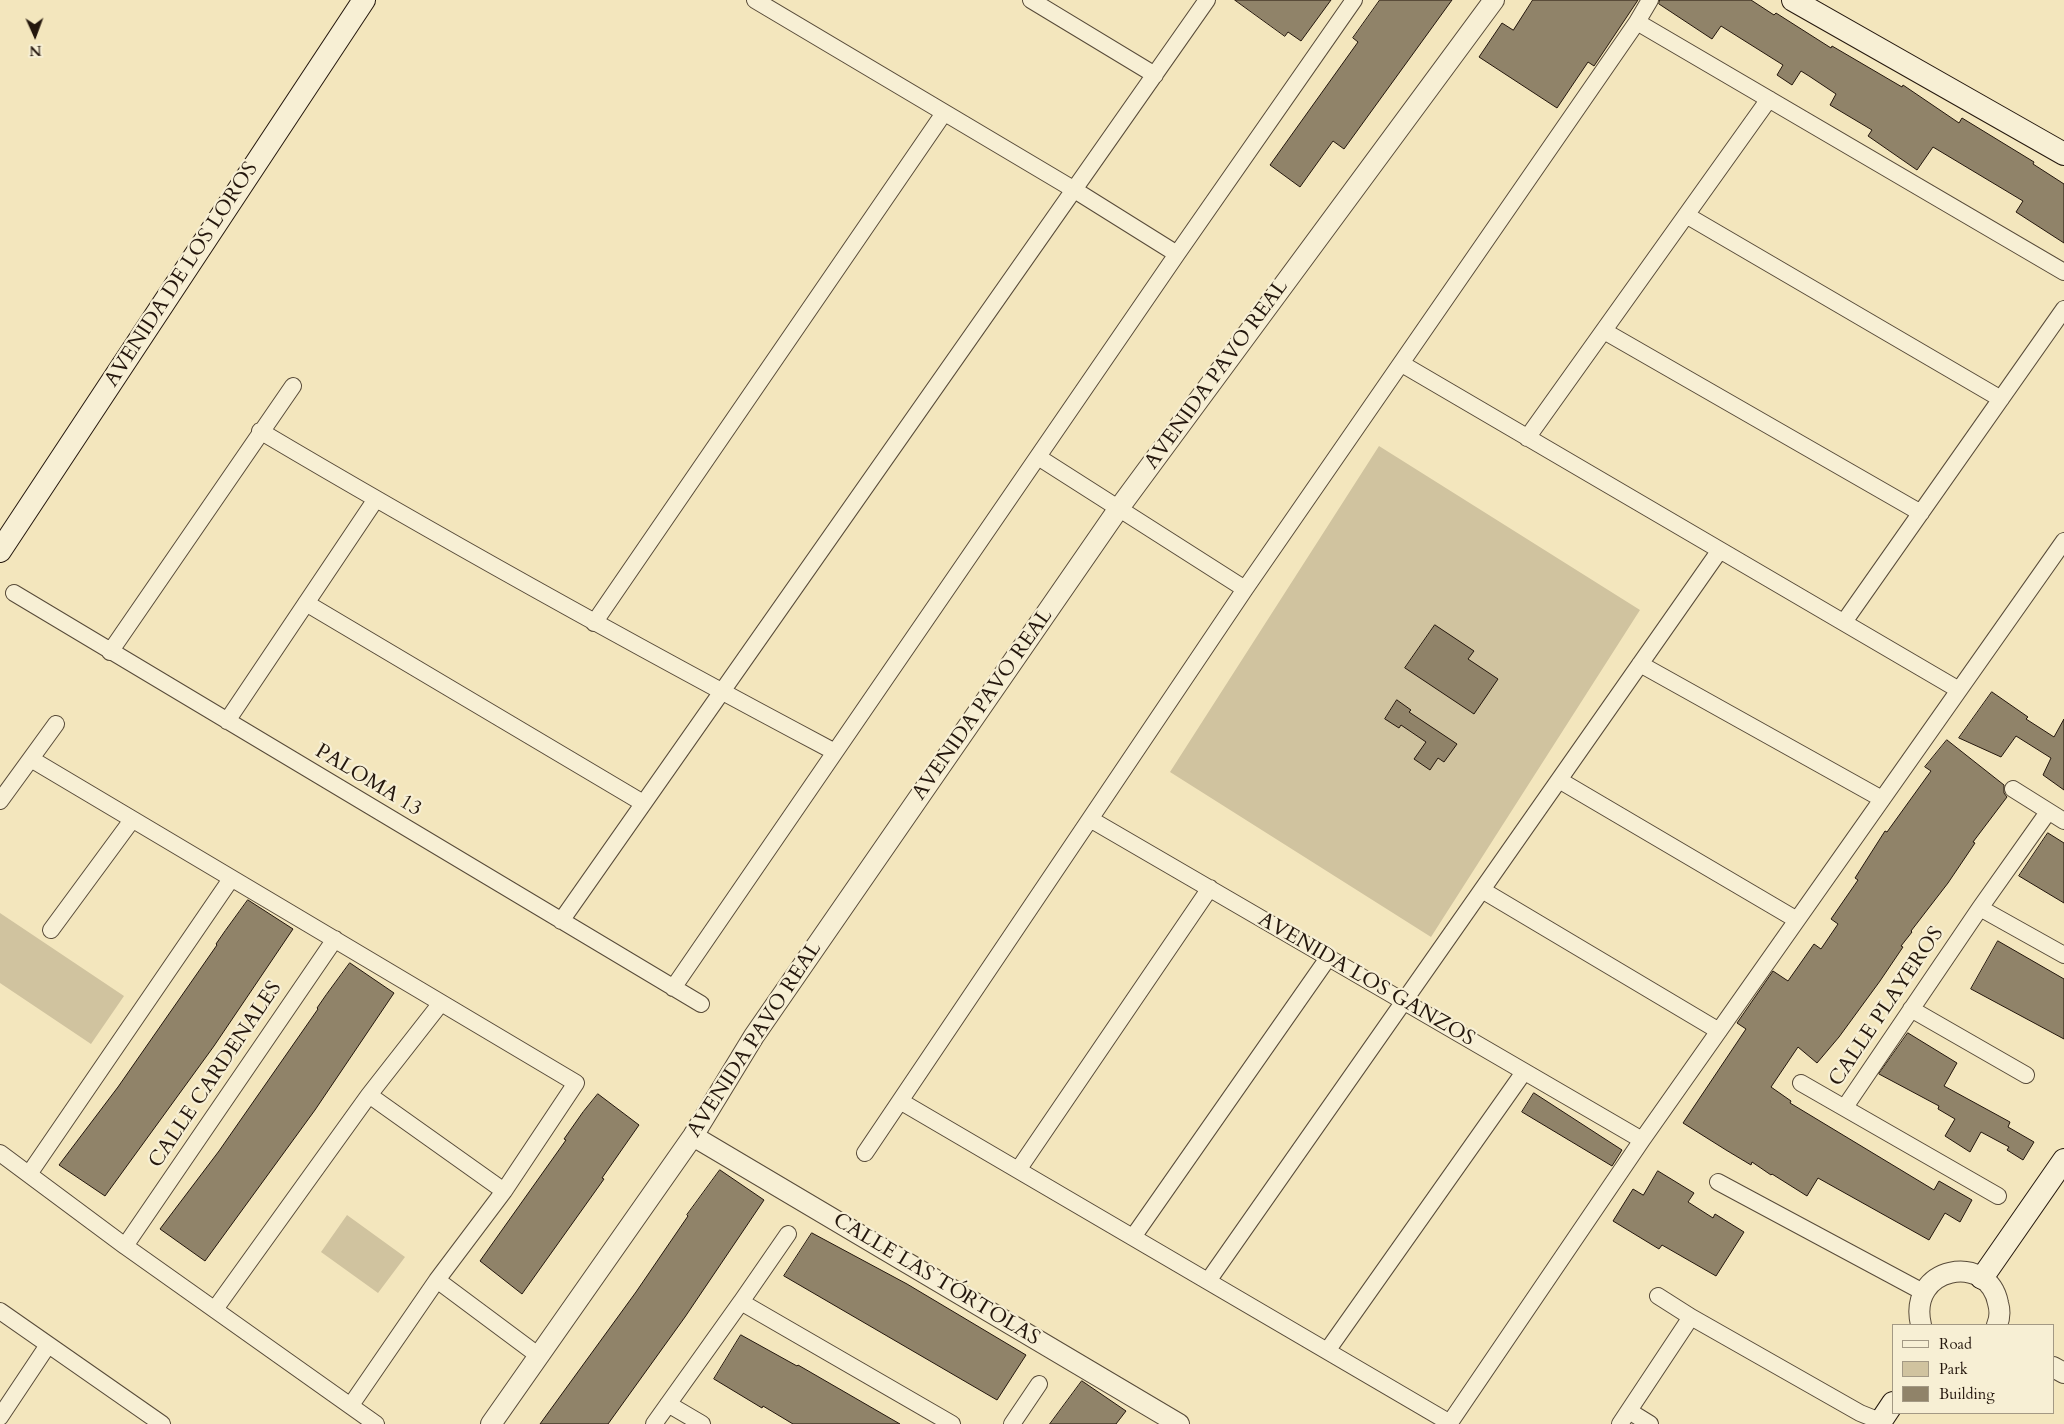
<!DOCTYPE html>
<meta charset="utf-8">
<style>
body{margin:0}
#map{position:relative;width:2064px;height:1424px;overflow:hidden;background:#f3e6bd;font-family:Cardo,serif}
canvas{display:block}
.legend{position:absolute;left:1892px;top:1324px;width:162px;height:90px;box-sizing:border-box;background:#f7efd4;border:1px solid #a39984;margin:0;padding:6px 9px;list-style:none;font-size:15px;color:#24170d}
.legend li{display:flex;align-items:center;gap:10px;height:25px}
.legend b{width:25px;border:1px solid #a39984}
.north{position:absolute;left:10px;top:10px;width:50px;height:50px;-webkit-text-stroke:4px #f7efd4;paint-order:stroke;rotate:178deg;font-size:14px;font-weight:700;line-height:20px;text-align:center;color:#24170d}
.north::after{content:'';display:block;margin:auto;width:18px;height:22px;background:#24170d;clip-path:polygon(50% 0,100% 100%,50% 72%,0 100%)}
</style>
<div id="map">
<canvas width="2064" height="1424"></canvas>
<ul class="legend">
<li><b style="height:6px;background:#f7efd4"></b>Road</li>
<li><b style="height:14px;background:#d0c39f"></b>Park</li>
<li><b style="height:14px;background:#908369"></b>Building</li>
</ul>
<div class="north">N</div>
</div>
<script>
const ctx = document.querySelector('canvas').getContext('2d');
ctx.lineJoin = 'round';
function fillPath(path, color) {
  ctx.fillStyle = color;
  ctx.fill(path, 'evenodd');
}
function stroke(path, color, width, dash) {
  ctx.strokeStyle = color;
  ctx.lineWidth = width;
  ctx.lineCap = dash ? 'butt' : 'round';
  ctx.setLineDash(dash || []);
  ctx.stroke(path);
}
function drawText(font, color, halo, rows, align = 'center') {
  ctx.font = font + ' Cardo,serif';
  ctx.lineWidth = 4.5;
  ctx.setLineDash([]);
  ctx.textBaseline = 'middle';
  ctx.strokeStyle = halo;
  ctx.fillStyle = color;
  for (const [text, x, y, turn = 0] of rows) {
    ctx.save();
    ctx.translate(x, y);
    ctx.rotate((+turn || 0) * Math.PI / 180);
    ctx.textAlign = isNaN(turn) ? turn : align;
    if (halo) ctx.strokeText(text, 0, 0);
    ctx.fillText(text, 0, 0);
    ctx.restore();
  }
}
const green = new Path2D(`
 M1379,446L1640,610L1431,937L1170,772Z
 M0,913L124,996L91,1044L0,983Z
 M347,1215L405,1257L378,1293L321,1252Z`);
const building = new Path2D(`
 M1235,0H1331L1301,41L1288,32L1285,36Z
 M1380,0H1452L1344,149L1333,141L1300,187L1270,165L1358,42L1353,38Z
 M1533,0H1638L1594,66L1588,62L1557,108L1479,57L1502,23L1513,30Z
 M1660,0H1751L1774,15L1776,13L1831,48L1832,46L1902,87L1903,85L1959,123L1962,118L2034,162L2033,164L2064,184V243L2016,212L2023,201L1933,147L1917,170L1868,136L1872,130L1830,105L1836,94L1809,76L1801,71L1792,85L1777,75L1783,65L1721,26L1712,39L1659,4Z
 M1435,625L1474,651L1468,659L1498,679L1474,714L1405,668Z
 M1992,692L2028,717L2026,719L2054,737L2064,719V790L2043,775L2051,758L2016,736L2001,757L1959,738Z
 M1397,700L1411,710L1409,712L1457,744L1444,762L1438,758L1430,770L1414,759L1426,742L1401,725L1399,728L1385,719Z
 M1947,740L2004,785V793L2007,797L1973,842L1975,843L1948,883L1911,931L1912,932L1901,946L1903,947L1880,981L1839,1037L1817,1063L1798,1047L1771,1087L1791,1101L1790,1103L1934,1190L1939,1181L1972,1200L1960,1222L1945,1213L1929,1240L1818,1178L1807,1196L1772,1174L1771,1175L1752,1162L1751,1165L1726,1150L1683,1123L1746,1029L1737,1023L1773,971L1788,981L1814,944L1821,949L1838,924L1831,919L1858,880L1855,878L1885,831L1887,832L1931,771L1925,767Z
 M2048,833L2064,843V903L2019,876Z
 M248,900L293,929L214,1046L105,1196L59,1165L118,1087L217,945L216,944L225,931Z
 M1998,941L2064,979V1039L1971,989Z
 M350,963L394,993L315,1110L205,1261L160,1229L219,1151L318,1009L317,1008L326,995Z
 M1908,1033L1957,1063L1944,1086L2010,1122L2008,1127L2034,1142L2023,1160L2007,1150L2009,1147L1981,1132L1970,1152L1945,1136L1955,1119L1938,1109L1939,1106L1879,1074Z
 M1534,1093L1622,1150L1612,1166L1522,1112Z
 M598,1094L639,1125L602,1178L604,1179L522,1294L480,1261L566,1140L564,1139L583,1112Z
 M720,1170L764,1200L685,1317L608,1424H540L636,1292L688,1216L687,1215Z
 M1658,1171L1694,1193L1688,1202L1713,1218L1715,1214L1744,1232L1716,1276L1662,1245L1659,1249L1613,1221L1633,1189L1643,1195Z
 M812,1233L907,1284L1026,1355L997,1400L784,1276Z
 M741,1335L797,1366L798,1365L900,1424H793L763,1406L762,1408L714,1379Z
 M1082,1381L1126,1411L1116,1424H1050Z`);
const minor = new Path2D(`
 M755,0L1073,189L1177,254
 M1031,0L1155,75
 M1637,22L2064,272
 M1686,215L2001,399
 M1604,331L1921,513
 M1402,364L1959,690
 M260,431C449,543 641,649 835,752
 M1527,438L1769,99
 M1038,457L1245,589
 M14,593L701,1004
 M306,603L643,803
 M1844,622L2064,309
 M594,623L944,113
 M110,652L293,386
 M1640,664L1882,799
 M227,721L376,499
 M31,759L576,1083L504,1191L437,1280L351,1405
 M1559,780L1797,920
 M2013,789L2064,821
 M0,801L56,724
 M1090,819L1642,1140
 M1482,890L1719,1031
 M1980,908L2064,955
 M561,921L1207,0
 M51,930L132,820
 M673,988L1177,254L1354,0
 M1911,1009L2026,1075
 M1801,1083L1998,1196
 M369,1095L504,1191
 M900,1101L1450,1423
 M1845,1107L1980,908L2048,812
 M0,1153L125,1246L376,1424
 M865,1153L1245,589L1637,22L1650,0
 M1018,1170L1210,888
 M29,1174L231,879
 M1718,1182L1923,1292
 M1133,1237L1328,958
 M125,1246L335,939
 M437,1280L539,1356
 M1208,1281L1720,550
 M1658,1296L1691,1317
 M741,1302L788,1234
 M215,1309L369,1095L441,1003
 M0,1311L162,1424
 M1327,1351L1524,1072
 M668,1404L702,1424
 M1629,1411L1650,1424
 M0,1417L48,1345
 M654,1424L741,1302L952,1424
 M1012,1424L1039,1384
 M1449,1424L1642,1140L2064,541
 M1620,1424L1691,1317L1860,1413L1880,1421`);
const tertiary = new Path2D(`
 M693,1136L1179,1424
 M1921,1325C1907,1266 1988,1252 1998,1303C2000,1310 2000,1318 1997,1325
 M2053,1367L2064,1373
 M491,1424L693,1136L754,1036L1119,508L1494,0`);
const secondary = new Path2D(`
 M1793,0L2064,154
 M0,551L364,0
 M1982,1278L2064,1160
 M1879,1424L1893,1403`);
const streetNames = [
 ["AVENIDA DE LOS LOROS",182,275,-57],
 ["AVENIDA PAVO REAL",1217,375,-54],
 ["AVENIDA PAVO REAL",983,705,-55],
 ["PALOMA 13",368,781,31],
 ["AVENIDA LOS GANZOS",1366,980,30],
 ["CALLE PLAYEROS",1887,1007,-56],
 ["AVENIDA PAVO REAL",755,1040,-57],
 ["CALLE CARDENALES",216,1075,-56],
 ["CALLE LAS TÓRTOLAS",936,1280,31]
];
fillPath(green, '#d0c39f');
fillPath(building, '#908369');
stroke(building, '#24170d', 1);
stroke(minor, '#584b39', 18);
stroke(tertiary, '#584b39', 22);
stroke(secondary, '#24170d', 24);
stroke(minor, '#f7efd4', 16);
stroke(tertiary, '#f7efd4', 20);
stroke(secondary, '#f7efd4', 22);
drawText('21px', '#24170d', '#f7efd4', streetNames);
</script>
